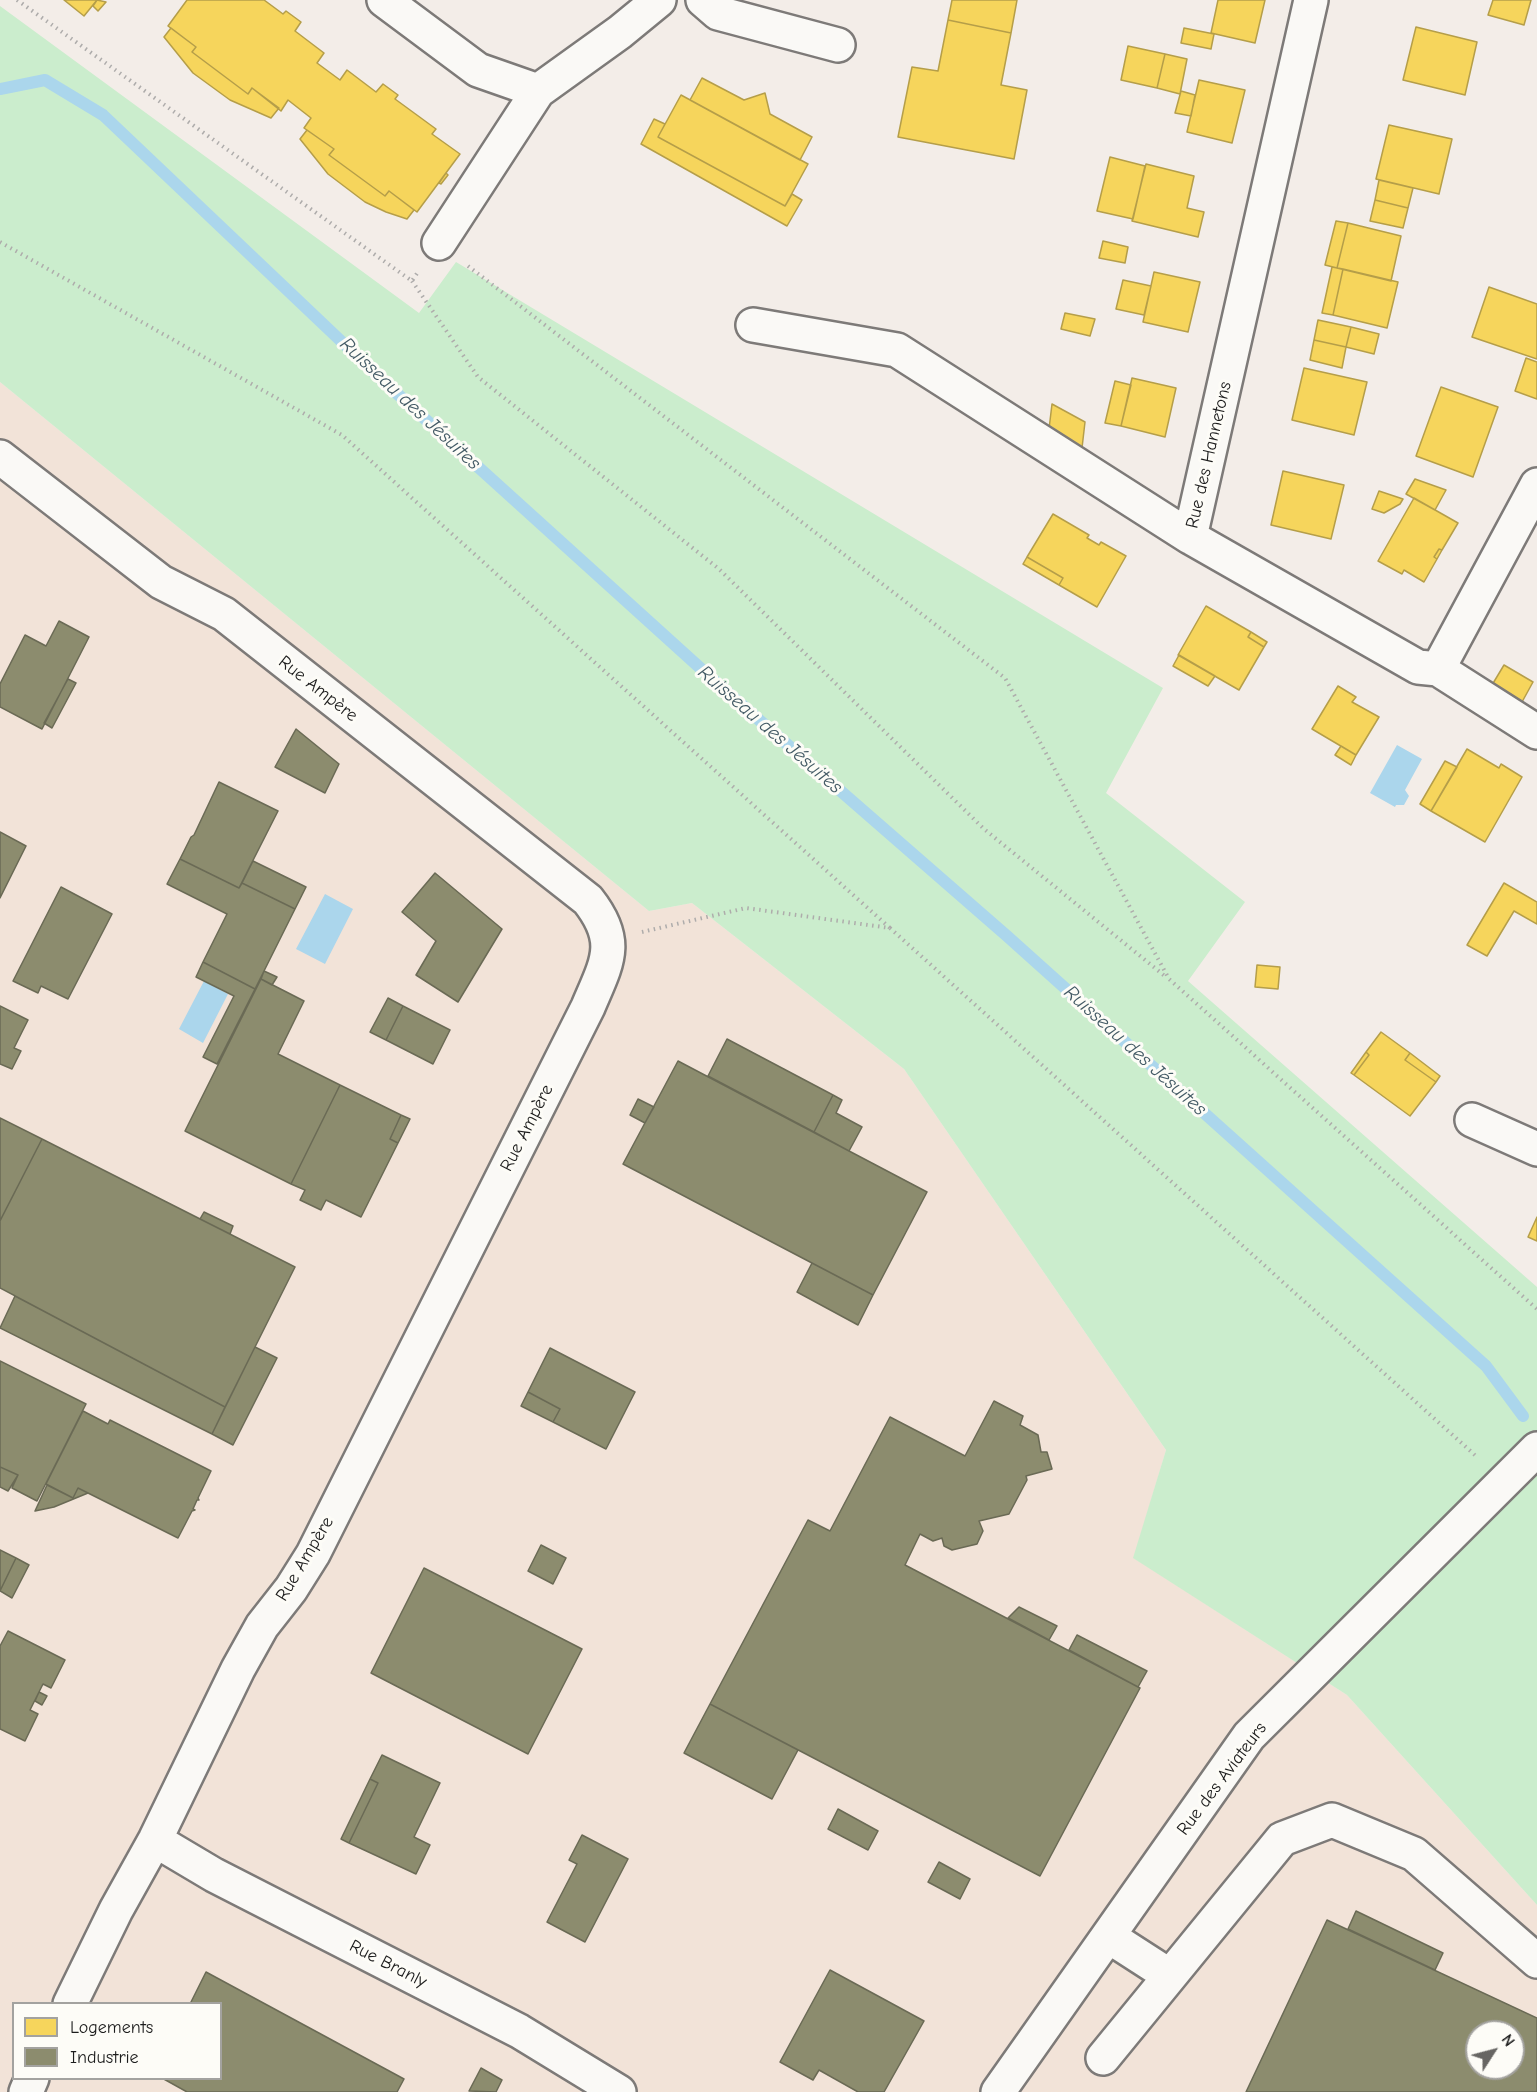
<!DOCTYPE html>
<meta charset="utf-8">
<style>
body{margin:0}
#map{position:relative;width:1537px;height:2092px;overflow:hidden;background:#f3ede8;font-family:"Comic Neue",sans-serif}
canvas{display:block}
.legend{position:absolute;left:12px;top:2002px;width:210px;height:78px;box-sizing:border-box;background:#fdfcf7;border:2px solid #a3a29f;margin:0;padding:8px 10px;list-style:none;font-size:18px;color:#1c1c1c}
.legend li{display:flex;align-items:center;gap:12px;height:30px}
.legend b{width:30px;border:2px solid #a3a29f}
.north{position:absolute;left:1465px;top:2020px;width:60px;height:60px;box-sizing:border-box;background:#fdfcf7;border:2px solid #a3a29f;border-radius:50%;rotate:54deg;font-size:16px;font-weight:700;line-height:24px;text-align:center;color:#1c1c1c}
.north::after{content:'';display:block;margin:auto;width:21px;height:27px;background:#676563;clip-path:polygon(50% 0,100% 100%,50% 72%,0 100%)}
</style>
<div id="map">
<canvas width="1537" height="2092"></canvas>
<ul class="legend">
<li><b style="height:16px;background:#f6d55c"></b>Logements</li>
<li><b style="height:16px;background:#8c8c6e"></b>Industrie</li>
</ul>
<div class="north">N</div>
</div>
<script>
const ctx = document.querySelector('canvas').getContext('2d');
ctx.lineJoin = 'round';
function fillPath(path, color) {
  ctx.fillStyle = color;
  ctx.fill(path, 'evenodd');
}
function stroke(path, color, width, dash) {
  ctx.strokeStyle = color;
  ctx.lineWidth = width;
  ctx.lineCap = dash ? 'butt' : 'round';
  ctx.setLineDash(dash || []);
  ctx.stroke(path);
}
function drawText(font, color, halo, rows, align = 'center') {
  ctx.font = font + ' "Comic Neue",sans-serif';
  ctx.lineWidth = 6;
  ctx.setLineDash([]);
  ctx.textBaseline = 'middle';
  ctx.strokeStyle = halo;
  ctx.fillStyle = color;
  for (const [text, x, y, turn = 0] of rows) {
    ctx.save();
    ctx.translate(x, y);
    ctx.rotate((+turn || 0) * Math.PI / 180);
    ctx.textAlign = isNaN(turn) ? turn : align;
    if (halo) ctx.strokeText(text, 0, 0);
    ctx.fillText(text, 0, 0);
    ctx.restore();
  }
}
const built = new Path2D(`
 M0,382L649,911L692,903L904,1069L1166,1450L1134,1558L1347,1695L1537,1905V2092H0ZM14,2004H220V2078H14ZM1477,2032H1513V2068H1477Z`);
const green = new Path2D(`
 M0,6L419,313L456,262L1163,688L1106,793L1245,902L1188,981L1537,1287V1905L1347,1695L1133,1558L1166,1450L904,1069L692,903L649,911L0,382Z`);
const water = new Path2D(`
 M1397,745L1422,759L1405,790L1409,796L1404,805H1396L1395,807L1370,793Z
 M325,894L353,909L325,964L296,949Z
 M204,981L228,994L203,1043L179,1029Z`);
const homes = new Path2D(`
 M64,0H97L84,16Z
 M97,0L106,2L98,11L93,6Z
 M187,0H264L283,14L286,11L301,22L295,31L324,53L317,63L340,80L347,70L376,92L383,84L398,95L395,99L436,129L432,134L460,154L417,212L389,191L385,196L329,155L334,149L304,128L311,118L288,100L281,111L252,88L248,94L192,52L196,47L168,26Z
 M952,0H1017L1011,33L948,20Z
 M1218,0H1265L1255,43L1211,33Z
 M1493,0H1531L1524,25L1488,15Z
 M948,20L1011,33L1001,85L1027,90L1014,159L898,137L912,67L938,71Z
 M1416,27L1477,42L1465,95L1403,80Z
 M171,28L196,47L192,52L248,94L252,88L279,108L271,118L230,100L193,73L164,37Z
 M1184,28L1214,34L1211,49L1181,43Z
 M1128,46L1165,54L1157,88L1121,80Z
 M1165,54L1187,59L1180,94L1157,88Z
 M702,78L744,100L765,93L770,114L812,137L800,160L690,100Z
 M1199,80L1245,90L1232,143L1187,132Z
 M1181,91L1195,95L1191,116L1175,113Z
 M681,95L808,164L785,206L658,137Z
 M654,119L665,124L658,137L785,206L792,194L802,200L787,226L641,144Z
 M1389,125L1452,139L1439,194L1376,179Z
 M307,130L334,149L329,155L385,196L389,191L414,210L407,219L386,212L365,202L328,174L300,139Z
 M1110,157L1145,166L1133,219L1097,211Z
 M1146,164L1194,176L1187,208L1204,212L1198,237L1132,221Z
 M446,173L448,175L441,184L439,183Z
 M1379,180L1413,188L1408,208L1375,200Z
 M1375,200L1408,208L1403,228L1370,221Z
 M1336,221L1348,223L1337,268L1325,265Z
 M1348,223L1401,236L1391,281L1337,268Z
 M1103,241L1128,247L1125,263L1099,258Z
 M1332,267L1343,269L1333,315L1322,313Z
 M1343,269L1398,282L1387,328L1333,315Z
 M1154,272L1200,282L1188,332L1143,322Z
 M1123,280L1151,286L1144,315L1116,309Z
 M1489,287L1537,304V359L1472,337Z
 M1065,313L1095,319L1090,336L1061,329Z
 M1318,320L1351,327L1346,347L1314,340Z
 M1351,327L1379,334L1374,354L1346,347Z
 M1314,340L1346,347L1342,368L1310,360Z
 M1526,358L1537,362V399L1515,391Z
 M1304,368L1367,382L1354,435L1292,420Z
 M1132,378L1176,388L1165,437L1121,426Z
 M1115,381L1131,385L1121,426L1105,423Z
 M1441,387L1498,407L1473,477L1416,456Z
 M1052,404L1085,422L1082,448L1049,429Z
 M1283,471L1344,485L1331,539L1271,525Z
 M1415,479L1446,490L1435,510L1406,494Z
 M1379,491L1403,499L1400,504L1384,513L1372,509Z
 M1414,498L1458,523L1442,550L1439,549L1434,557L1437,559L1424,582L1404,570L1402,574L1378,561Z
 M1053,514L1089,535L1087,538L1099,545L1101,542L1126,556L1097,607L1059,585L1063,578L1027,557Z
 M1439,549L1442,550L1437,559L1434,557Z
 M1027,557L1063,578L1059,585L1023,564Z
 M1206,606L1251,632L1248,637L1264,647L1239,690L1178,655Z
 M1251,632L1267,642L1264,647L1248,637Z
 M1179,655L1215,676L1208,686L1173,666Z
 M1504,665L1533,682L1522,702L1492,685Z
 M1338,686L1356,697L1352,702L1379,717L1356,755L1312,729Z
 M1341,746L1356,755L1351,765L1335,755Z
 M1467,749L1499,768L1501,764L1522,777L1485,842L1431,811Z
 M1445,761L1457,767L1431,811L1420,804Z
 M1504,883L1537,902V924L1514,911L1487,956L1467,945Z
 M1257,965L1280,967L1278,989L1255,987Z
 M1381,1032L1410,1053L1405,1060L1436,1082L1410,1116L1354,1075L1369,1055L1366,1052Z
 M1366,1052L1369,1055L1354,1075L1351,1073Z
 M1410,1053L1440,1076L1436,1082L1405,1060Z
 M1537,1217V1241L1528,1237Z`);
const industry = new Path2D(`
 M59,621L89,637L42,729L0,707V684L25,635L46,646Z
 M68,679L76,683L52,728L44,723Z
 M296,729L339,764L325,793L275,767Z
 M219,782L278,811L239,888L180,859L191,837L194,835Z
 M0,832L26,846L0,898Z
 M180,859L239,888L242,883L295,909L255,989L203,962L227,914L167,884Z
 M253,861L306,887L295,909L242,883Z
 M435,873L502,929L458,1002L416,975L436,941L402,912Z
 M61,887L112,914L68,999L41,986L38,993L13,981Z
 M203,962L255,989L217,1064L203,1057L234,996L196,977Z
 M264,971L277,977L272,985L261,979Z
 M261,979L304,1001L278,1054L340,1085L291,1184L185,1131Z
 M388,998L403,1006L386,1040L370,1032Z
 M0,1006L28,1020L14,1048L21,1051L12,1069L0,1064Z
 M403,1006L450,1030L433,1064L386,1040Z
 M727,1039L833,1095L814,1132L708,1076Z
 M678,1061L927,1192L873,1295L623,1164Z
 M340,1085L401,1115L390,1139L398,1143L361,1217L326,1200L321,1210L300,1200L305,1190L291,1184Z
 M833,1095L842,1100L836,1113L862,1127L849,1151L814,1132Z
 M638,1099L654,1107L645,1123L630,1115Z
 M401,1115L410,1119L398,1143L390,1139Z
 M0,1118L42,1139L0,1221Z
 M42,1139L295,1267L225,1407L0,1288V1221Z
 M204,1212L233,1226L230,1234L200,1219Z
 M812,1263L873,1295L858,1325L797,1292Z
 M15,1296L225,1407L212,1434L0,1328Z
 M255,1347L277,1358L233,1445L212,1434Z
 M550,1348L635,1392L606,1449L553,1422L560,1409L528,1392Z
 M0,1361L86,1404L37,1501L12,1488L18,1475L0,1467Z
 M528,1392L560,1409L553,1422L521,1406Z
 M994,1401L1023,1416L1020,1425L1038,1435L1041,1452H1047L1052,1469L1026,1476L1027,1480L1009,1514L979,1521L983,1531L977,1544L952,1550L944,1546L942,1538L933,1541L920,1534L905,1565L1140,1688L1040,1876L710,1704L808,1520L830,1531L890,1417L965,1456Z
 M83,1411L108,1424L110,1420L211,1471L198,1498L199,1500H197L193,1509L195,1510L192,1511L178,1538L78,1488L73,1498L46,1484Z
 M0,1467L18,1475L8,1491L0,1487Z
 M47,1485L73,1498L78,1488L88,1493L54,1507L35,1511Z
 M541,1545L566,1558L553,1584L528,1571Z
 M0,1550L16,1558L0,1591Z
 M16,1558L29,1565L12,1598L0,1591Z
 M424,1568L582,1649L528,1754L371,1673Z
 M1019,1607L1057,1626L1049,1640L1008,1618Z
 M8,1631L65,1660L51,1688L43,1684L30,1710L38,1714L25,1741L0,1729V1646Z
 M1077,1635L1147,1671L1138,1687L1069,1650Z
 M39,1692L47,1696L42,1705L35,1701Z
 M710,1704L798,1750L772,1799L684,1753Z
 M382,1755L440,1783L414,1837L430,1845L416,1874L349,1843L378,1783L370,1779Z
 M370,1779L378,1783L349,1843L341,1839Z
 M838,1809L878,1831L868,1850L828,1829Z
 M582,1835L628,1859L585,1942L547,1922L577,1864L569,1860Z
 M939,1862L970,1879L960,1899L928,1882Z
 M1356,1911L1443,1953L1435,1970L1348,1929Z
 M1327,1920L1537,2018V2092H1246ZM1477,2032H1513V2068H1477Z
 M830,1970L924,2021L884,2092H858L819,2070L813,2080L780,2062Z
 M206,1972L404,2079L397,2092H187L162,2078H220V2004H190Z
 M481,2068L502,2080L496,2092L469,2091Z`);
const stream = new Path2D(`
 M0,89L45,80L103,115L382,380L719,685L1007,936L1486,1366L1523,1416`);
const path = new Path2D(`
 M17,0L412,281L418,272
 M0,242L342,435L890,928
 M468,266L1005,678L1169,979L1537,1309
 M412,281L478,377L719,569L984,829L1166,977
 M642,932L746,908L890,928L1477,1457`);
const minor = new Path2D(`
 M384,0L478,70L538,91
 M703,0L718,13L838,45
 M1311,0L1190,537L1418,667L1438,669L1537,485
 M439,243L538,91L620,32L659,0
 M753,325L897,350L1190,537
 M0,457L161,582L224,614L588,900C621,942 607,962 588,1007L313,1554L291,1589L262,1626L238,1669L155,1840L116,1910L70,2004
 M1438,669L1537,732
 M1472,1120L1537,1149
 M155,1840L214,1875L519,2031L619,2092
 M1108,1936L1170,1976
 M1103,2058L1282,1839L1332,1820L1414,1854L1537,1961
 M26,2092L32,2078
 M998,2092L1249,1736L1537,1449`);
const streetNames = [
 ["Rue des Hannetons",1209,455,-77],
 ["Rue Ampère",318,689,38],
 ["Rue Ampère",527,1128,-63],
 ["Rue Ampère",305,1559,-59],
 ["Rue des Aviateurs",1222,1779,-53],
 ["Rue Branly",388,1964,27]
];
const waterNames = [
 ["Ruisseau des Jésuites",410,404,43],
 ["Ruisseau des Jésuites",770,730,41],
 ["Ruisseau des Jésuites",1135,1051,42]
];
fillPath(built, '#f2e3d8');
fillPath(green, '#cbedcd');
fillPath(water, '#abd6ec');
fillPath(homes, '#f6d55c');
stroke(homes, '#b59e49', 1.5);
fillPath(industry, '#8c8c6e');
stroke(industry, '#6a6a55', 1.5);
stroke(stream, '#abd6ec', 12);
stroke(minor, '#7d7a78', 38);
stroke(path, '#aeacab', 4, [1.5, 4.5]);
stroke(minor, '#faf9f6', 33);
drawText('18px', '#1c1c1c', '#fdfcf7', streetNames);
drawText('italic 20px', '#435a65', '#fdfcf7', waterNames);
</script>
